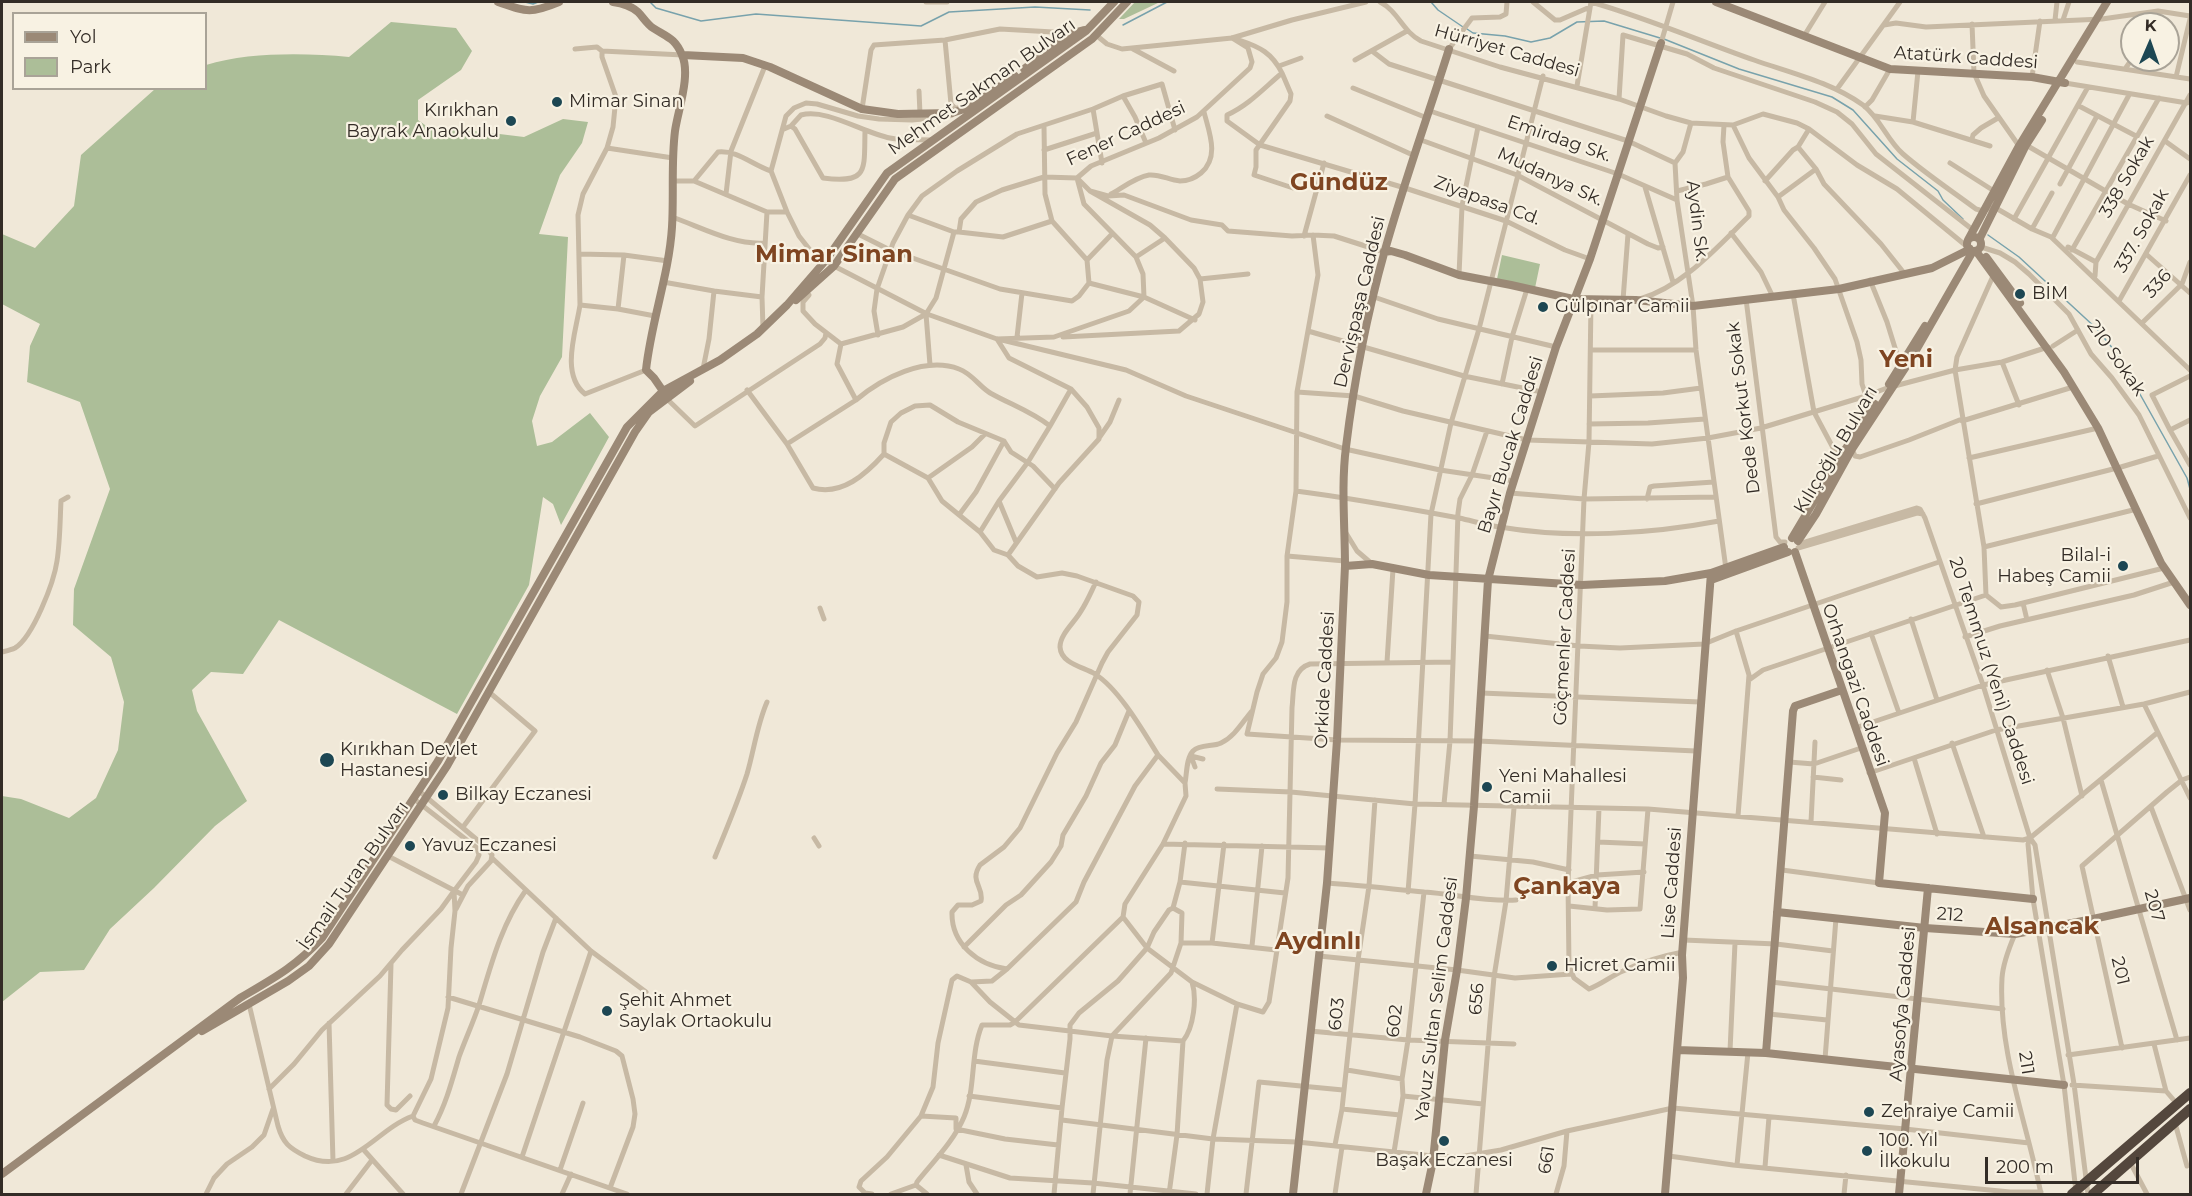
<!DOCTYPE html>
<meta charset="utf-8">
<style>
body{margin:0}
#map{position:relative;width:2192px;height:1196px;overflow:hidden;background:#f0e8d8;font-family:Montserrat,sans-serif}
canvas{display:block}
.frame{position:absolute;inset:0;border:3px solid #332c26;pointer-events:none}
.legend{position:absolute;left:12px;top:12px;width:195px;height:78px;box-sizing:border-box;background:#f8f2e3;border:2px solid #a9a397;margin:0;padding:8px 10px;list-style:none;font-size:18px;color:#332c26}
.legend li{display:flex;align-items:center;gap:12px;height:30px}
.legend b{width:30px;border:2px solid #a9a397}
.north{position:absolute;left:2120px;top:12px;width:60px;height:60px;box-sizing:border-box;background:#f8f2e3;border:2px solid #a9a397;border-radius:50%;rotate:2deg;font-size:16px;font-weight:700;line-height:24px;text-align:center;color:#332c26}
.north::after{content:'';display:block;margin:auto;width:21px;height:27px;background:#1d4753;clip-path:polygon(50% 0,100% 100%,50% 72%,0 100%)}
.scale{position:absolute;left:1985px;top:1157px;width:154px;height:27px;box-sizing:border-box;border:3px solid #332c26;border-top:0;padding-left:8px;font-size:18px;line-height:21px;white-space:nowrap;color:#332c26;-webkit-text-stroke:4px #f8f2e3;paint-order:stroke}
</style>
<div id="map">
<canvas width="2192" height="1196"></canvas>
<div class="frame"></div>
<ul class="legend">
<li><b style="height:8px;background:#9b8976"></b>Yol</li>
<li><b style="height:16px;background:#acbe98"></b>Park</li>
</ul>
<div class="north">K</div>
<div class="scale">200 m</div>
</div>
<script>
const ctx = document.querySelector('canvas').getContext('2d');
ctx.lineJoin = 'round';
function fillPath(path, color) {
  ctx.fillStyle = color;
  ctx.fill(path, 'evenodd');
}
function stroke(path, color, width, dash) {
  ctx.strokeStyle = color;
  ctx.lineWidth = width;
  ctx.lineCap = dash ? 'butt' : 'round';
  ctx.setLineDash(dash || []);
  ctx.stroke(path);
}
function drawText(font, color, halo, rows, align = 'center') {
  ctx.font = font + ' Montserrat,sans-serif';
  ctx.lineWidth = 4.5;
  ctx.setLineDash([]);
  ctx.textBaseline = 'middle';
  ctx.strokeStyle = halo;
  ctx.fillStyle = color;
  for (const [text, x, y, turn = 0] of rows) {
    ctx.save();
    ctx.translate(x, y);
    ctx.rotate((+turn || 0) * Math.PI / 180);
    ctx.textAlign = isNaN(turn) ? turn : align;
    if (halo) ctx.strokeText(text, 0, 0);
    ctx.fillText(text, 0, 0);
    ctx.restore();
  }
}
const green = new Path2D(`
 M1135,2H1160L1124,19H1119Z
 M391,22L456,28L472,51L461,70L418,100V120L432,130H467L524,137L563,119L588,122L582,143L560,175L539,234L568,237L562,357L540,396L532,421L537,446L552,442L590,413L609,437L561,525L553,504L543,497L529,585L457,714L279,620L243,674L211,672L192,690L197,711L247,801L215,826L154,888L110,929L84,970L40,972L2,1002V796L21,799L69,818L96,798L118,750L124,702L111,657L73,625L74,589L110,489L80,402L27,382L30,346L40,324L2,304V234L35,248L74,206L81,155L155,89L206,88V65C248,52 305,53 349,57Z
 M1502,255L1540,264L1535,288L1497,279Z`);
const stream = new Path2D(`
 M525,2L533,4L538,2
 M650,2L656,8L701,21L756,14L921,26L949,12L1035,7L1090,10
 M1431,2L1438,10L1463,27
 M1123,25L1167,2
 M1467,29L1473,33L1505,36L1531,42L1550,38L1577,22L1604,21L1660,38
 M1664,39L1739,69L1832,97L1853,110L1897,159L1938,191L1943,200L1963,219
 M1988,235L2019,257L2097,329L2118,355L2187,478L2190,489`);
const street = new Path2D(`
 M926,2H947
 M1380,2C1398,11 1403,32 1421,41L1500,67L1619,99L1666,116L1691,123L1733,125L1763,114L1797,123L1809,129L1857,165L1897,189L1970,249
 M1533,2L1555,20H1560L1590,7
 M1591,2C1647,18 1700,41 1754,60C1791,73 1831,82 1863,105C1880,118 1887,140 1903,154C1926,174 1952,191 1976,209L1983,211L1994,207L2032,229L2051,237L2190,370
 M2055,20L2057,2
 M2063,20L2069,2
 M1972,24L1974,73L1984,96L2019,146L2026,145L2128,204L2166,221
 M2151,24L2158,11
 M1884,25L1896,23L1926,27L2102,19L2158,11L2190,16
 M1096,35L1107,44L1122,49L1232,38L1292,20L1366,2
 M1804,36L1825,2
 M945,40L951,104L955,108H961
 M1239,40C1260,47 1272,53 1282,73C1264,88 1249,105 1227,115V121L1260,145L1405,188L1506,221L1565,250L1590,259
 M1661,43L1673,2
 M575,49L597,47L602,51
 M1133,49L1174,71
 M1449,49L1472,18L1500,17L1506,14L1507,2
 M1372,51L1389,64L1628,141L1675,163L1677,200L1693,306L1696,350L1726,569
 M1355,60L1407,31
 M2077,62L2190,79
 M1279,66L1301,58
 M2125,69L2132,59
 M1282,73L1291,94L1290,101L1256,150V167L1254,175L1293,188
 M2032,77L2040,21
 M2176,77L2190,19
 M2065,83L2187,103
 M1577,86L1591,2
 M1353,88L1427,118
 M1837,89L1900,2
 M919,91L920,114
 M1123,96L1135,117L1146,143
 M1619,99L1623,35L1687,54L1714,68L1815,102L1837,112L1852,124L1876,154L1973,230
 M2079,106L2136,136
 M1865,107L1872,100L1890,69
 M862,109L871,50L874,45L945,40L1000,29L1071,33
 M1093,109L1102,163
 M1430,111L1618,174L1677,200
 M1327,116L1415,156
 M1875,116L1913,122L1990,146
 M1913,122L1918,71
 M1733,125L1749,158L1778,197L1784,210L1814,248L1835,279L1857,342L1861,360L1862,384L1866,396
 M791,126L795,129L823,178C869,184 864,170 865,131
 M784,129L791,126L801,115C827,108 863,133 890,138C904,141 919,139 932,140
 M1972,139L1973,135L1981,128L1998,118
 M1421,140L1517,175L1648,244L1658,248L1663,247
 M2165,141L2190,159
 M1798,147L1816,169L1824,184L1881,244L1904,273
 M607,148L673,158
 M1044,150L1097,133
 M1675,163L1683,152L1691,123
 M1950,163L1994,191
 M771,171C752,165 738,150 718,152L694,181L767,212H787L799,236L810,250L834,266L927,314L997,339L1054,337L1129,311L1144,297L1143,274L1136,257L1084,204L1077,178
 M1078,179L1090,191L1108,196L1124,195L1191,220L1222,225L1228,231L1292,236L1313,235L1334,236L1384,252
 M672,181H694
 M1765,181L1793,150L1798,147L1809,129
 M2060,184L2097,116
 M1645,187L1673,282
 M1677,191L1706,184L1728,177
 M726,194L731,151L765,66
 M1111,194C1122,188 1136,177 1149,175C1160,174 1169,180 1180,181C1189,181 1195,178 1201,173C1220,157 1209,132 1204,112
 M1778,197L1816,169
 M787,212L771,171L786,116L794,108L806,103L817,104L858,116L879,119L912,120L945,117L952,115
 M908,215L954,232
 M672,217C701,227 733,245 764,243
 M2014,219L2088,87
 M2032,229L2052,193
 M959,232L1003,237L1052,221
 M856,233L890,250L1000,289L1072,301L1079,296L1089,283L1087,260L1052,221L1045,194L1044,126
 M1731,233L1761,272L1773,297
 M1313,235L1318,275L1297,392L1296,491L1287,556V602L1282,642L1276,658L1263,674L1257,692L1247,734L1337,740L1478,741L1696,751
 M1304,236L1324,163
 M2053,237L2129,95
 M1981,247L2000,253L2015,262L2029,274L2069,314L2091,354L2112,378L2139,415L2190,518
 M2068,247L2096,262
 M2072,250L2159,98
 M579,254L624,255L668,261
 M2146,254L2190,293
 M1136,257L1165,238
 M1087,260L1112,234
 M1459,275L1462,206L1478,127
 M1993,276L1957,357L1955,370L1984,547L1986,595L2001,607L2015,605L2164,568
 M2095,276L2096,262L2190,95
 M1200,279L1248,274
 M1870,280L1887,322L1900,364
 M663,282L714,291
 M1089,283L1144,297L1195,320
 M806,291L809,295L803,302V311L815,324L841,344L903,327L926,314L936,298L954,232H959L961,219L976,202L1002,190L1044,177L1077,178L1091,166L1159,138L1197,117L1250,68L1252,62L1248,48L1232,38
 M1793,294L1814,412L1839,459
 M1374,297L1438,319L1556,347
 M1640,299C1684,286 1718,246 1749,216V211L1728,177L1723,142L1724,125
 M1746,299L1776,537L1780,542H1785
 M1623,300L1628,234
 M1591,301L1589,442L1584,499L1568,883L1569,966L1574,978L1589,989C1602,984 1611,976 1623,971C1642,962 1662,956 1683,952
 M2119,301L2190,175
 M580,305L578,215L583,194L607,148L613,127L616,97L602,57V51L683,55
 M618,309L624,255
 M926,314L930,365
 M2142,323L2182,284L2190,262
 M763,328L762,297L767,212
 M1308,331L1464,376L1542,392
 M878,335L874,311L877,289L893,243L908,215L922,196L957,171L1017,134L1093,109L1123,96L1162,84L1175,130
 M1017,337L1022,293
 M1063,337L1179,331L1199,314L1203,302L1200,279L1194,268L1165,238L1150,225L1090,191
 M997,339L1009,358L1071,389L1087,407L1099,428V439L1059,483L1008,555
 M1002,340L1126,370L1186,396L1345,449L1440,470L1514,481
 M841,344L837,364L856,400C882,378 925,356 959,369C973,374 980,388 992,394C1012,405 1032,412 1050,426L1028,462L999,501L1016,542
 M2053,346L2078,330
 M1592,350H1696
 M2002,362L2019,405
 M703,369L709,339L714,291L762,297
 M646,370L585,394C560,374 576,332 580,305L618,309L655,316
 M1502,384L1512,337L1527,289
 M747,390L787,444L813,488C842,496 866,474 884,454V443L891,422L901,413L915,406L930,405L958,422L1004,441L1011,452L1033,466L1055,489
 M1297,392L1354,396L1403,411L1527,440L1652,444L1708,438L1761,428L1866,396L1887,388L1955,370L2002,362L2048,347
 M1590,396L1663,393L1701,388
 M666,398L695,426L820,344L825,338L826,333
 M2190,420L2170,430L2190,465
 M1962,421L2073,387
 M1589,424L1648,423L1705,419
 M1050,426L1071,389
 M2170,430L2152,395L2190,376
 M1099,438L1110,422L1119,400
 M787,444L856,400
 M1852,449L1855,456L1860,457L1909,440L1962,419
 M884,454L928,478L942,501L980,532L994,550L1008,555L1018,566L1037,577L1062,573L1077,576L1133,596L1139,602L1137,615L1108,652L1102,663L1076,722L1057,753L1020,828L1004,847L980,865C969,882 984,886 981,901L972,905H958L952,912C951,944 978,965 1007,969
 M1969,458L2098,428
 M2121,467L2158,456
 M928,478L972,447L985,434
 M1296,491C1351,498 1405,508 1459,518C1473,521 1486,525 1500,527C1569,539 1651,534 1719,521
 M1510,493L1584,499L1716,497
 M1647,499L1650,487L1654,486L1714,482
 M1976,504L2117,468
 M959,515L976,492L1004,441
 M980,532L999,501
 M1346,533L1357,551L1371,563
 M1799,544L1917,508L1920,509L1925,518L1983,685L2030,838L2035,845L2074,1084L2088,1194
 M1984,547L2137,509
 M1798,548L1917,513L1923,514
 M1287,556L1345,561
 M1096,582C1091,592 1087,602 1081,611C1075,622 1060,634 1060,647C1061,664 1084,667 1095,674C1119,689 1143,731 1158,755
 M2023,603L2027,620
 M820,608L824,619
 M1911,619L1937,700
 M1736,631L1749,675L1738,816
 M1871,633L1899,713
 M1485,636L1579,646L1620,648L1704,644L1736,631L1939,562
 M1965,637L2000,626L2134,595L2174,582
 M2,652C6,651 11,650 15,648C33,637 54,582 57,561C60,542 60,521 61,501L68,497
 M2108,656L2123,707
 M1387,662L1393,569
 M2047,670L2063,718L2082,796
 M1749,680L1763,670L1986,595
 M1481,693L1700,702
 M2144,704L2190,798
 M1855,728L1983,685L2190,640
 M1952,743L1984,837
 M1191,756L1203,759
 M1191,756L1195,767
 M1914,758L1937,834
 M1789,762L1814,764L1861,748
 M1869,773L1996,730L2144,704L2190,692
 M1813,777L1841,780
 M2101,780L2177,1040
 M1185,783C1187,773 1186,759 1193,751C1200,744 1213,747 1221,743C1234,737 1242,723 1251,712
 M1217,789L1291,792L1415,804L1648,809L2023,840L2030,838L2157,733
 M419,791L488,849L492,855L491,861L468,886L456,909
 M414,799L477,848L479,855L476,862L454,891L455,911L451,948L448,1008L431,1079L413,1116L415,1120L423,1123L627,1194
 M1444,804L1450,741L1453,662
 M2151,807L2190,910
 M1811,822L1815,742
 M463,827L535,731L489,692
 M814,838L819,846
 M2030,838L2028,844L2033,899L2064,1085L2076,1192L2082,1194
 M1598,842L1645,844
 M1163,844L1330,848
 M388,856L463,895
 M1470,856L1533,862L1569,870
 M715,857C726,830 738,802 747,774C754,750 757,725 767,702
 M492,858L591,951L646,992
 M1782,870L1879,883
 M1180,882L1285,893
 M1327,883C1359,885 1392,889 1424,892C1455,894 1485,902 1516,900
 M1568,883L1597,875L1644,872
 M1408,892L1415,804L1431,514L1451,423L1479,329L1543,76
 M1569,906L1607,910L1640,909L1648,809
 M1595,908L1599,808
 M1123,917L1147,948L1192,982L1237,1004L1263,1012L1269,1002L1288,878L1292,708C1294,691 1291,670 1310,664L1453,662L1458,513L1460,499L1472,475L1487,431
 M2015,934C2009,948 2003,963 2002,978C1998,1052 2027,1123 2041,1194
 M1684,940L1776,944L1833,951
 M1181,943H1212L1276,950
 M1212,943L1224,844
 M1252,946L1262,846
 M964,947L1006,905L1021,895L1051,862L1061,846L1063,835L1086,796L1101,763L1115,745L1129,711
 M1319,956L1457,970L1515,978L1571,974
 M391,964L387,1105L391,1109L396,1110L410,1096
 M1771,982L2003,1009
 M448,997L580,1037L616,1051L622,1056L633,1099L635,1114L633,1127L610,1188
 M249,1004L278,1126C283,1143 289,1148 305,1156C352,1178 374,1130 413,1116
 M1769,1014L1827,1020
 M329,1023L333,1161
 M1310,1031L1408,1040L1514,1044
 M2154,1044L2166,1091
 M2122,1048L2082,866L2167,792L2182,780L2190,777
 M1730,1051L1735,943
 M2068,1055L2190,1038
 M1825,1059L1836,918
 M974,1061L1065,1073
 M1347,1070L1402,1079
 M2072,1085L2166,1091L2177,1104
 M269,1089L294,1064L322,1030L380,976L402,950L441,909L454,891
 M969,1096L1062,1108
 M1403,1096L1483,1104
 M1342,1109L1400,1115
 M1062,1120L1213,1139L1297,1142L1433,1156L1459,1157L1501,1150L1567,1131L1673,1108L1905,1129L2029,1143
 M2175,1123L2187,1166
 M434,1126C446,1104 452,1081 459,1057C465,1040 473,1023 479,1005C491,965 501,925 526,890
 M1058,1145L1005,1139L956,1129V1118L921,1116L933,1087L938,1043L952,980L957,976L971,982L990,1002L1019,1025L1112,1036L1183,1041
 M1335,1145L1342,1109L1358,960L1369,886L1375,800
 M363,1149L403,1194
 M1394,1152L1403,1096L1402,1079L1408,1040L1424,892
 M939,1155L1010,1178L1093,1183L1196,1194
 M1669,1156L1733,1165L2010,1192H2041
 M522,1157L591,951
 M2130,1162L2147,1194
 M966,1165L969,1182L977,1194
 M1737,1165L1748,1052
 M1765,1167L1769,1117
 M560,1170L583,1103
 M206,1194L214,1178L227,1164L252,1147L264,1135L273,1109
 M346,1194L372,1160
 M461,1194L507,1074L543,952L556,918
 M562,1194L571,1174
 M872,1194L865,1193L859,1187L861,1181L887,1157L921,1116
 M891,1194L916,1185
 M927,1194L916,1185L917,1182C933,1162 954,1141 964,1117C976,1088 970,1054 982,1025H1010L1015,1022L1123,917L1125,904L1163,844L1186,796L1185,783L1158,755L1135,786L1084,882L1076,902L1007,969L992,981L971,982
 M1054,1194L1062,1108L1070,1039V1025L1079,1013L1118,981L1147,948L1154,932L1169,910L1173,908L1180,882L1185,843
 M1093,1194L1107,1060L1112,1036L1171,973L1181,943L1182,913L1173,908
 M1130,1194L1146,1038
 M1169,1194L1177,1135L1183,1041C1194,1027 1197,998 1192,982
 M1207,1194L1213,1139L1237,1004
 M1246,1194L1259,1082L1343,1090
 M1335,1194L1342,1147
 M1476,1194L1490,1021L1494,977L1506,901L1514,808
 M1556,1194L1564,1166L1567,1131
 M1844,1194L1846,1175`);
const secondary = new Path2D(`
 M498,2C527,12 530,14 559,2
 M613,2C621,3 631,6 638,12C643,17 647,24 653,28C667,37 675,38 682,55C691,75 678,110 675,131C671,163 674,195 672,227C669,275 651,322 646,370L654,378L665,394
 M1716,2L1890,69L2032,77L2065,83
 M683,55L743,58L770,67L862,109L898,114L952,113L970,107L1015,76
 M1024,69L1073,33L1084,30
 M1967 244a7 7 0 1 1 14 0a7 7 0 1 1-14 0Z
 M1980,238L2026,145L2042,120
 M1968,240L2019,146L2107,2
 M1976,251L2064,372L2098,428L2161,563L2190,605
 M1384,252L1391,251L1405,255L1459,275L1511,285L1573,299L1636,300L1693,306L1839,289L1932,268L1970,249
 M1986,257L2020,303
 M796,300L834,266L895,179L1092,39L1127,2
 M1889,384L1925,326
 M1792,538L1839,459L1875,404
 M1798,541L1816,514L1852,449L1911,359L1973,251
 M1795,552L1885,813L1879,883L2033,899
 M1345,566L1372,564L1429,575L1582,585L1665,581L1711,573L1784,547
 M1711,580L1788,552
 M1777,912L1925,928L2015,934L2093,919L2190,898
 M202,1031L288,981L309,966L329,944L447,766L635,432L649,412L690,381
 M1677,1050L1766,1053L2064,1085
 M1766,1053L1793,711L1795,706L1842,690
 M2,1174L240,998C274,978 295,967 322,938L438,761L627,427L663,391L720,360L757,334L787,305L826,260L887,173L1086,31L1114,2
 M1293,1194L1327,883L1337,740L1345,566C1345,526 1341,486 1346,447C1354,381 1367,314 1385,250C1404,182 1428,116 1449,49
 M1426,1194L1433,1161L1445,1040L1457,970L1466,898L1474,806L1488,580L1510,493L1556,347L1590,259L1661,43
 M1665,1194L1683,978L1682,955L1711,573
 M1899,1194L1928,888`);
const highway = new Path2D(`
 M2072,1194L2190,1093
 M2093,1194L2190,1109`);
const markers = [
 [557,102,6,"#1d4753"],
 [511,121,6,"#1d4753"],
 [2020,294,6,"#1d4753"],
 [1543,307,6,"#1d4753"],
 [2123,566,6,"#1d4753"],
 [327,760,8,"#1d4753"],
 [1487,787,6,"#1d4753"],
 [443,795,6,"#1d4753"],
 [410,846,6,"#1d4753"],
 [1552,966,6,"#1d4753"],
 [607,1011,6,"#1d4753"],
 [1869,1112,6,"#1d4753"],
 [1444,1141,6,"#1d4753"],
 [1867,1151,6,"#1d4753"]
];
const streetNames = [
 ["Hürriyet Caddesi",1507,51,16],
 ["Atatürk Caddesi",1966,58,4],
 ["Mehmet Sakman Bulvarı",982,87,-35],
 ["Fener Caddesi",1126,134,-25],
 ["Emirdag Sk.",1559,139,19],
 ["Mudanya Sk.",1550,177,25],
 ["338 Sokak",2127,177,-60],
 ["Ziyapasa Cd.",1487,201,20],
 ["Aydin Sk.",1697,221,83],
 ["337. Sokak",2142,231,-61],
 ["336",2158,284,-48],
 ["Dervişpaşa Caddesi",1360,302,-77],
 ["210 Sokak",2116,358,55],
 ["Dede Korkut Sokak",1744,408,-97],
 ["Bayır Bucak Caddesi",1511,445,-73],
 ["Kılıçoğlu Bulvarı",1836,450,-59],
 ["Göçmenler Caddesi",1565,637,-87],
 ["20 Temmuz (Yeni) Caddesi",1991,671,72],
 ["Orkide Caddesi",1325,680,-87],
 ["Orhangazi Caddesi",1855,685,71],
 ["İsmail Turan Bulvarı",354,876,-55],
 ["Lise Caddesi",1672,883,-86],
 ["207",2154,906,74],
 ["212",1950,915,4],
 ["201",2120,971,77],
 ["Yavuz Sultan Selim Caddesi",1437,999,-83],
 ["656",1477,999,-85],
 ["Ayasofya Caddesi",1903,1004,-85],
 ["603",1337,1014,-84],
 ["602",1395,1021,-84],
 ["211",2026,1063,81],
 ["661",1547,1160,-81]
];
const poiNames = [
 ["Mimar Sinan",569,102],
 ["Kırıkhan",499,111,"right"],
 ["Bayrak Anaokulu",499,132,"right"],
 ["BİM",2032,294],
 ["Gülpınar Camii",1555,307],
 ["Bilal-i",2111,556,"right"],
 ["Habeş Camii",2111,577,"right"],
 ["Kırıkhan Devlet",340,750],
 ["Hastanesi",340,771],
 ["Yeni Mahallesi",1499,777],
 ["Camii",1499,798],
 ["Bilkay Eczanesi",455,795],
 ["Yavuz Eczanesi",422,846],
 ["Hicret Camii",1564,966],
 ["Şehit Ahmet",619,1001],
 ["Saylak Ortaokulu",619,1022],
 ["Zehraiye Camii",1881,1112],
 ["100. Yıl",1879,1141],
 ["İlkokulu",1879,1162],
 ["Başak Eczanesi",1444,1161,"center"]
];
const districtNames = [
 ["Gündüz",1339,183],
 ["Mimar Sinan",834,255],
 ["Yeni",1906,360],
 ["Çankaya",1567,887],
 ["Alsancak",2042,927],
 ["Aydınlı",1318,942]
];
fillPath(green, '#acbe98');
stroke(stream, '#78a2ac', 1.5);
stroke(street, '#c7b9a4', 5);
stroke(secondary, '#9b8976', 8);
stroke(highway, '#54473d', 10);
for (const [x, y, r, color] of markers) {
  const dot = new Path2D();
  dot.arc(x, y, r, 0, 2 * Math.PI);
  ctx.fillStyle = color;
  ctx.fill(dot);
  stroke(dot, '#f8f2e3', 2);
}
drawText('18px', '#332c26', '#f8f2e3', streetNames);
drawText('18px', '#332c26', '#f8f2e3', poiNames, 'left');
drawText('bold 24px', '#7f4521', '#f8f2e3', districtNames);
</script>
